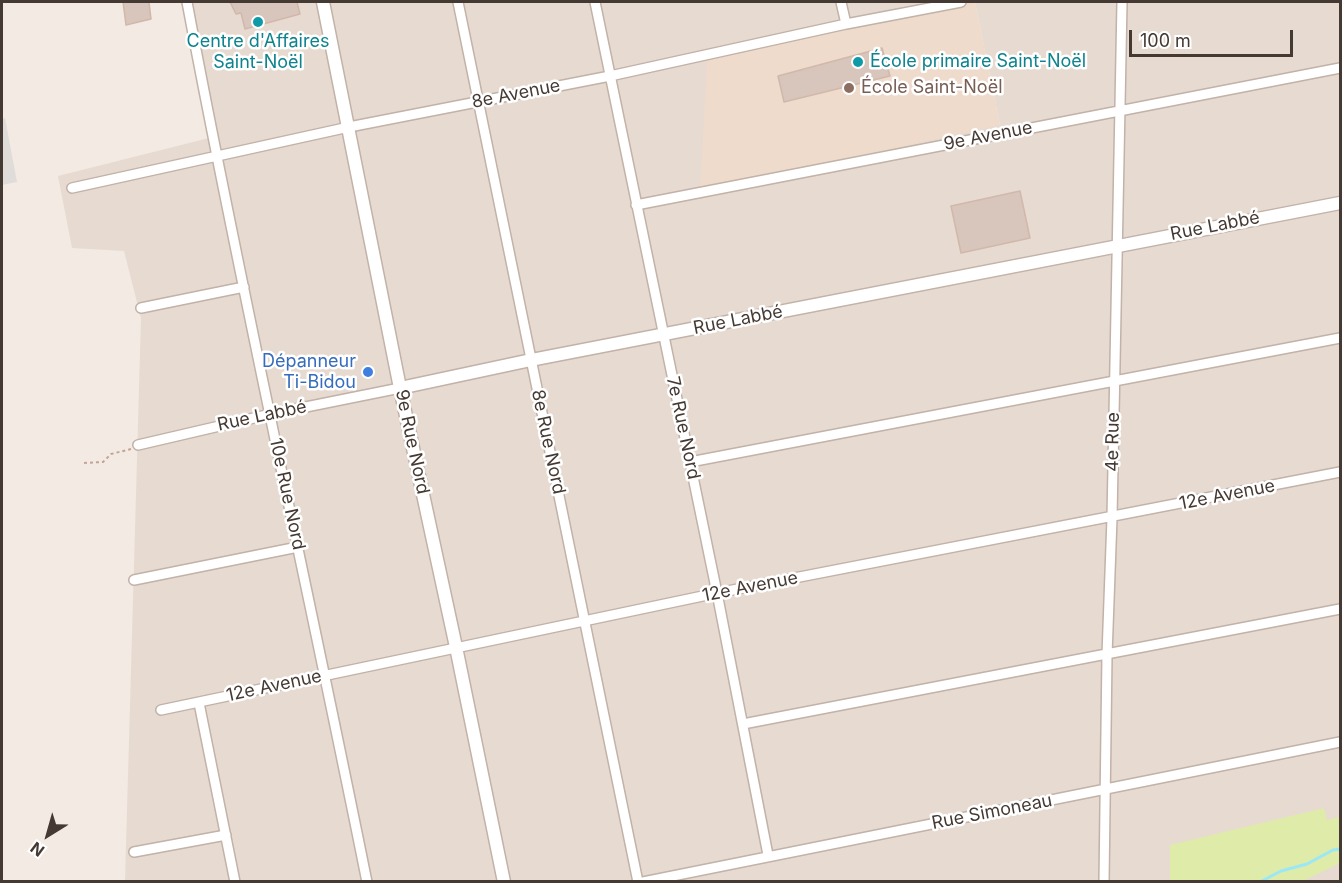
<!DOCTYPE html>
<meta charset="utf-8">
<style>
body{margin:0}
#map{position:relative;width:1342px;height:883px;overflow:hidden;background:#f3eae3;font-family:Inter,sans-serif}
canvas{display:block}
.frame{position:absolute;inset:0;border:3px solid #453933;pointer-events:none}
.north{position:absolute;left:18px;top:805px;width:60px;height:60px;-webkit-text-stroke:4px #fff;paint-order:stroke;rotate:217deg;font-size:16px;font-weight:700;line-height:24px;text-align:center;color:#453933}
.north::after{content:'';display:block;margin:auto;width:21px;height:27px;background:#453933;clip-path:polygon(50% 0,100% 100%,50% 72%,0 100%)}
.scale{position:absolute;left:1129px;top:30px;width:164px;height:27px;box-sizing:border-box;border:3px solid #453933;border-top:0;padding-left:8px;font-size:18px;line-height:21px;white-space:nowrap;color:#453933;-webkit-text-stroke:4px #fff;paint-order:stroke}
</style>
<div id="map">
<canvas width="1342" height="883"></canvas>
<div class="frame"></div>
<div class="north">N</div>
<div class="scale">100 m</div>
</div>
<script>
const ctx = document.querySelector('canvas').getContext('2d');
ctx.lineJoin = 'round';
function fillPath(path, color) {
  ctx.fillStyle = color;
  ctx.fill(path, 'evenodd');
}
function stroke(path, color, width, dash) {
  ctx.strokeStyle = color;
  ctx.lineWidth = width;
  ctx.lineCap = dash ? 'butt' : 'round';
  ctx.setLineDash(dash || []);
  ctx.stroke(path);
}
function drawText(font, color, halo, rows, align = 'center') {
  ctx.font = font + ' Inter,sans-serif';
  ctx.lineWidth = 5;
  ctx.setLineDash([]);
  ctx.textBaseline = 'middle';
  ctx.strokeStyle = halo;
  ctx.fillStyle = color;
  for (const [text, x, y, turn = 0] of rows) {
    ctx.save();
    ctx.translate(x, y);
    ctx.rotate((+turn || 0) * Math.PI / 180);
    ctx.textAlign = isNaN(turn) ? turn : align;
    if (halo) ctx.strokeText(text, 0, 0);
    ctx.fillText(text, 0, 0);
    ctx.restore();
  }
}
const residential = new Path2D(`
 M181,2H951L1000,125L975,2H1340V881H125L141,318L124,251L72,248L58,176L213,137Z`);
const education = new Path2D(`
 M951,2H975L1000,125L700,191L708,50Z`);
const green = new Path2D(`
 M1324,808L1327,820L1340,817V863L1301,882L1170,881V845Z`);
const parking = new Path2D(`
 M5,118L17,182L2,185V119Z`);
const stream = new Path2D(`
 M1260,882L1281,871L1307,864L1333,850L1340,849`);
const building = new Path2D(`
 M123,2H149L151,19L126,25Z
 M230,2H297L300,14L245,29L241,13L236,14Z
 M882,48L890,76L784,102L778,76Z
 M1020,191L1030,238L961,253L951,206Z`);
const path = new Path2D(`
 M84,463L103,462L111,454L131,449`);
const minor = new Path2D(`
 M187,2C242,296 308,588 367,882
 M458,2L638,882
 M595,2L717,593L768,855
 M841,2L846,24
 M72,188L349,127L610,76L846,24L961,2
 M636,205L1340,68
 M141,308L244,287
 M138,445L271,414L400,388
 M690,462L1340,338
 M134,580L298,547
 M199,703L235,882
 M161,710L717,593L1340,472
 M743,724L1340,609
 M134,852L226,835
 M643,882L1340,742
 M1104,882L1107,655L1112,518L1122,2`);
const tertiary = new Path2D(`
 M323,2L400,388L456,647L504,882
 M400,388L531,360L1340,203`);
const markers = [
 [258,22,6,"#0f9aa8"],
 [858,62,6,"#0f9aa8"],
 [849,88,6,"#8d6e63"],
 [368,372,6,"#3f7fe0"]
];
const cultureNames = [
 ["Centre d'Affaires",258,42],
 ["Saint-Noël",258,63],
 ["École primaire Saint-Noël",870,62,"left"]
];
const educationNames = [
 ["École Saint-Noël",861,88]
];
const streetNames = [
 ["8e Avenue",516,94,-11],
 ["9e Avenue",988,136,-11],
 ["Rue Labbé",1215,226,-11],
 ["Rue Labbé",738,320,-11],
 ["Rue Labbé",262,416,-12],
 ["7e Rue Nord",683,428,78],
 ["9e Rue Nord",412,442,78],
 ["8e Rue Nord",548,442,78],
 ["4e Rue",1113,442,-89],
 ["10e Rue Nord",287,494,78],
 ["12e Avenue",1227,495,-11],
 ["12e Avenue",750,587,-11],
 ["12e Avenue",274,686,-12],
 ["Rue Simoneau",992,812,-11]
];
const shopNames = [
 ["Dépanneur",356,362],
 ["Ti-Bidou",356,383]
];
fillPath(residential, '#e7dad1');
fillPath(education, '#eedbcc');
fillPath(green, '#dfeba8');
fillPath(parking, '#e0dcd9');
stroke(stream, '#9ae8f5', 3);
fillPath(building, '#d8c5bb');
stroke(building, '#d1b8ab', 1.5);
stroke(minor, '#c2b2a8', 12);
stroke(tertiary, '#c2b2a8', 15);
stroke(path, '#c2a695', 2, [3, 3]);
stroke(minor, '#fff', 9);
stroke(tertiary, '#fff', 12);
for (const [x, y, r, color] of markers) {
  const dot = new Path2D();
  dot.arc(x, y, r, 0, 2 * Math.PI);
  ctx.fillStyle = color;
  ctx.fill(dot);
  stroke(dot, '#fff', 2);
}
drawText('18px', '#0d838f', '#fff', cultureNames);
drawText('18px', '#785e54', '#fff', educationNames, 'left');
drawText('18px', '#453933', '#fff', streetNames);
drawText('18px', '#366cbe', '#fff', shopNames, 'right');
</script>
